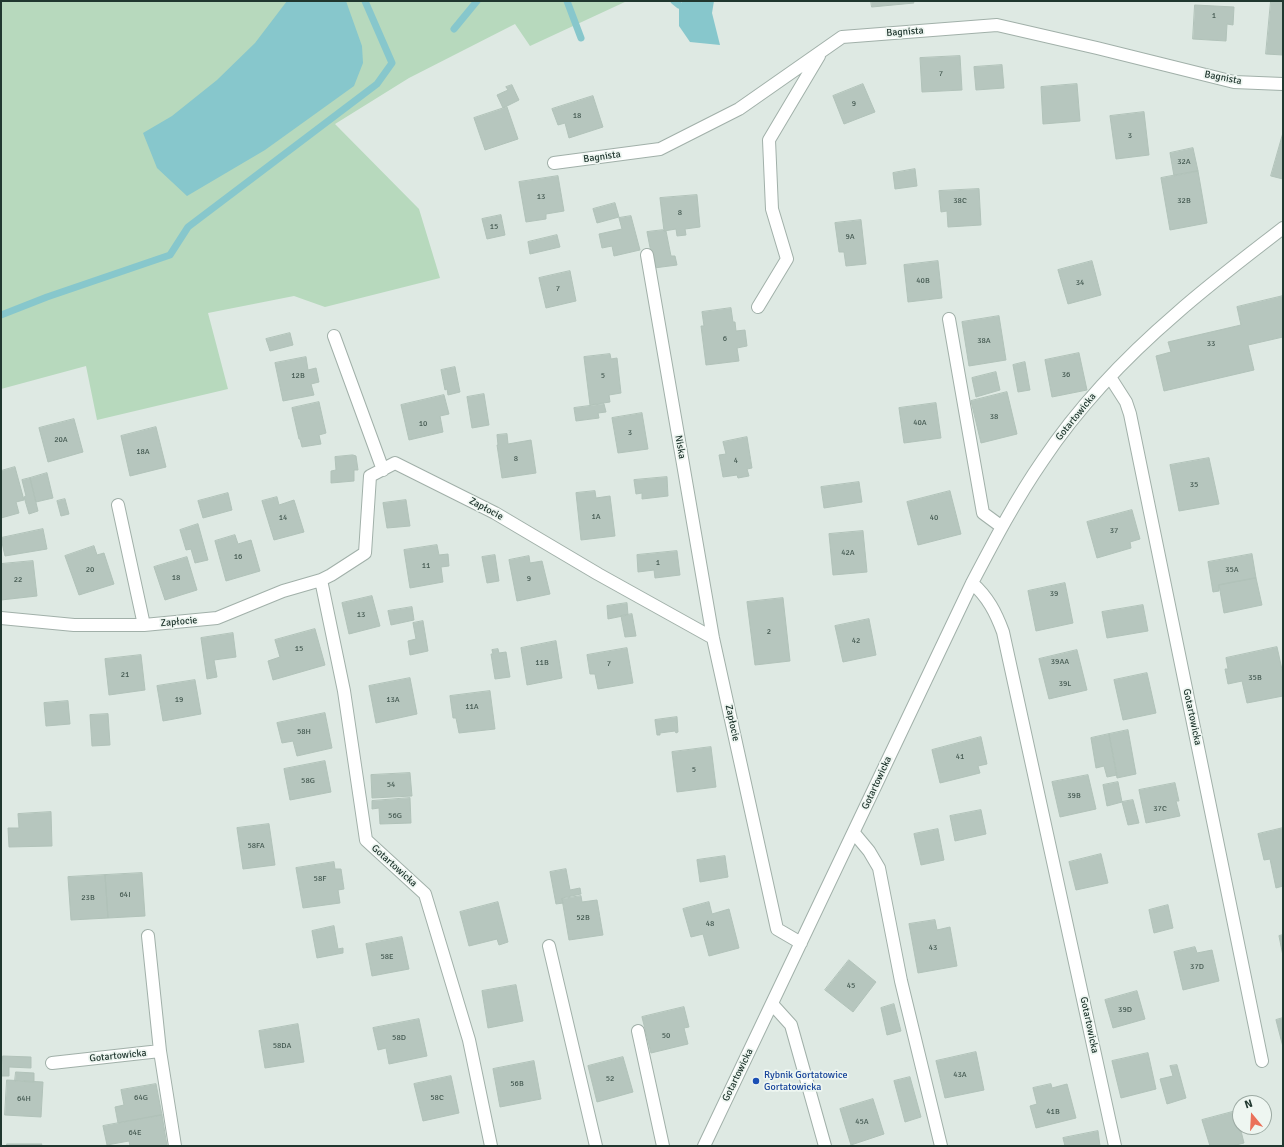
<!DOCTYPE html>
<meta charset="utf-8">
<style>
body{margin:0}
#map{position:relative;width:1284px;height:1147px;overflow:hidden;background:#dee9e3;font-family:Signika,sans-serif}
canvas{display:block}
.frame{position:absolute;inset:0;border:2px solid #20372f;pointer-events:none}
.north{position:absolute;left:1232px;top:1095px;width:40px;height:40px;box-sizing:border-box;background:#eef6f1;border:1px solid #9caaa3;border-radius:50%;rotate:342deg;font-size:11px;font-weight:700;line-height:16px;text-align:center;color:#20372f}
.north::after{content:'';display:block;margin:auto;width:14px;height:18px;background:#ea715a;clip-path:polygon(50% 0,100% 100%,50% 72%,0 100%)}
</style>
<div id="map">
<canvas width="1284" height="1147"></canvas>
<div class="frame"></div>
<div class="north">N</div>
</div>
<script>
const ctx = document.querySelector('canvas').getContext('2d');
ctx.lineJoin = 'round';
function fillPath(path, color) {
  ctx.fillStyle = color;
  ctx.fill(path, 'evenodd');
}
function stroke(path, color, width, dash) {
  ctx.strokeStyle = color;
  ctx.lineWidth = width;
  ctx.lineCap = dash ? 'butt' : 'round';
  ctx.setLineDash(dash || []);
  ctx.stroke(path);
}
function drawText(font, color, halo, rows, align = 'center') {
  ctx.font = font + ' Signika,sans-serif';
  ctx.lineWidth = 3.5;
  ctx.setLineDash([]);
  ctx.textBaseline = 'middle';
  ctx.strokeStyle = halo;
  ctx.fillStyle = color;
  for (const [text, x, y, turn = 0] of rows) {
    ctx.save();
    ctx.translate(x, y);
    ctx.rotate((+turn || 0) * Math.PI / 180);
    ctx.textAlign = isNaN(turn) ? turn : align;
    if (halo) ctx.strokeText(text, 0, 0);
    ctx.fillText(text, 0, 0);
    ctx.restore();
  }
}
const green = new Path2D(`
 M1,1H627L530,46L515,24L409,78L335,124L419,209L440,278L325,307L294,296L208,313L228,389L97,420L86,366L1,389Z`);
const water = new Path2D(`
 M287,1H346L362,46L363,63L354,86L265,150L187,196L157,168L143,133L172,116L217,80L255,43Z
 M683,1H714L712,13L720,45L690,42L679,26V5Z`);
const stream = new Path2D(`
 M567,1L581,38
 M674,1L679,5
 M454,29L477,1
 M1,315L47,297L170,255L188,227L377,84L392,63L365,1`);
const building = new Path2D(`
 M871,1H913L914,3L872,7Z
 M1271,1H1283V55L1266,54Z
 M1195,5L1234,7L1233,25L1227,24L1226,41L1193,39Z
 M960,56L962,90L922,92L920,58Z
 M1002,65L1004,88L976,90L974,67Z
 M863,84L875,112L844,124L833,96Z
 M1077,84L1080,121L1043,124L1041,87Z
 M512,85L519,100L503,108L497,95L508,90L506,87Z
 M593,96L603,127L569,138L565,123L558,125L552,109Z
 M507,107L518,139L485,150L474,118Z
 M1144,112L1149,155L1116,159L1110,116Z
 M1283,133V179L1271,176Z
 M1193,148L1198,171L1174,176L1170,153Z
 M915,169L917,186L895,189L893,173Z
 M1198,171L1207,223L1170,230L1161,178Z
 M558,176L564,211L546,214V219L526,222L519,182Z
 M979,189L981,225L948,227L947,211L941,212L939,191Z
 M697,195L700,227L685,229L686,235L677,236L676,229L664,231L660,198Z
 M615,203L619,217L597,223L593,209Z
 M501,215L505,235L487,239L482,219Z
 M631,216L640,250L614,256L612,246L602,248L599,234L622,229L619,218Z
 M861,220L866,264L846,266L844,252H839L835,223Z
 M663,230L664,231H666L671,256H675L677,265L654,268L647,232Z
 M557,235L560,247L530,254L528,242Z
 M938,261L942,298L908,302L904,265Z
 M1092,261L1101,295L1068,304L1058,270Z
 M570,271L576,301L546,308L539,278Z
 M1283,296V337L1248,345L1254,370L1164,391L1156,356L1171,352L1168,342L1241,325L1237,307Z
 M731,308L733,322H735L736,331L745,330L747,346L737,348L739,361L706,365L701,326H704L702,312Z
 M999,316L1006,360L969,366L962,322Z
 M290,333L293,345L270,351L266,339Z
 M1079,353L1087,390L1052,397L1045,360Z
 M610,354L611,359L617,358L621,393L609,395L610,402L590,405L584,357Z
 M306,357L308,370L316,368L319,382L311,384L314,395L283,401L275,363Z
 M1025,362L1030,390L1018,392L1013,365Z
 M455,367L460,392L448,395L447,389L445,390L441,370Z
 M996,372L1000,390L976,397L972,378Z
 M1007,392L1017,434L981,443L971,401Z
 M484,394L489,425L472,428L467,397Z
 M444,395L449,414L440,416L443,432L409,440L401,405Z
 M319,402L326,433L319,435L321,444L302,447L300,439H299L292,408Z
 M936,403L941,438L904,443L899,408Z
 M604,404L606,412L598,413L599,418L576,421L574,408Z
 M642,413L648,449L618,453L612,418Z
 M74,419L83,452L48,462L39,428Z
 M156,427L166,467L130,476L121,436Z
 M507,434L508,444L531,440L536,473L502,478L497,445H498L497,435Z
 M747,437L752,468L747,469L749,476L738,478L737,475L723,477L719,455L726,454L723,442Z
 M353,455L356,456L358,470H354V481L331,483V471L336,470L335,457Z
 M1209,458L1219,504L1179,511L1170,465Z
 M15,467L24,500L16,502L19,513L1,518V471Z
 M47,473L53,498L36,502L30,478Z
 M667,477L668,496L642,499V493L636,494L634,480Z
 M30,478L38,511L29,514L24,497L26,496L22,480Z
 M859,482L862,502L824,508L821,487Z
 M595,491L596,498L610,496L615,536L581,540L576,493Z
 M950,491L961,534L918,545L907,502Z
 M228,493L232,510L203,518L198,501Z
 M277,497L279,505L294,500L304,532L274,540L262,501Z
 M65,499L69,514L61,516L57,501Z
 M406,500L410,526L387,528L383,503Z
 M1132,510L1140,539L1130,542L1131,548L1097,558L1087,522Z
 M198,524L208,560L195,563L191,549L186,550L180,530Z
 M43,529L47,549L5,556L1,538Z
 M863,531L867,572L833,575L829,534Z
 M235,535L238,544L251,540L260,571L226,581L215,541Z
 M437,545L439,555L448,554L449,566L441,567L443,582L410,588L404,550Z
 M94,546L97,555L104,553L114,584L79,595L65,556Z
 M677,551L680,575L655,578L654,570L638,572L637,555Z
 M1252,554L1256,578L1219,585V591L1213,592L1208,562Z
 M495,555L499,581L487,583L482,557Z
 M529,556L530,563L542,561L550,594L517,601L509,560Z
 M187,557L197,590L165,600L154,567Z
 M33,561L37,596L1,600V564Z
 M1256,578L1262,605L1224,613L1219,585Z
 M1065,583L1073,623L1036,631L1028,591Z
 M372,596L380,626L349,634L342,603Z
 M783,598L790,661L755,665L747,602Z
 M627,603L628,615L608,619L607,606Z
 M1143,605L1148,631L1107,638L1102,612Z
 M412,607L414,620L391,625L388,611Z
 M632,614L636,636L625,637L621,616Z
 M869,619L876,655L843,662L835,626Z
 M423,621L428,651L410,655L408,641L416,639L413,623Z
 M315,629L325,665L273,680L268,661L280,657L275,640Z
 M233,633L236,657L214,660L217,677L207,679L201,638Z
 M556,641L562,678L527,685L521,648Z
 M1277,647L1283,674V696L1247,703L1242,681L1228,684L1225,669H1228L1226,658Z
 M627,648L633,683L598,689L595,674H590L587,655Z
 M498,649L499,653L506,652L510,677L495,679L491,654H493L492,650Z
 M1077,650L1087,690L1049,699L1039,659Z
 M141,655L145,690L109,695L105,659Z
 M1147,673L1156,713L1123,720L1114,680Z
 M410,678L417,714L376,723L369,686Z
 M195,680L201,714L163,721L157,686Z
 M490,691L495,729L459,733L456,718H453L450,696Z
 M68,701L70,724L46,726L44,703Z
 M325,713L332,748L297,756L293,741L282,743L277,723Z
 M108,714L110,745L92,746L90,715Z
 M677,717L678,732L676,733L675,731L660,733V735H657L655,720Z
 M1128,730L1136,774L1117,778L1109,734Z
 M1109,734L1117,775L1107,777L1104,766L1096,768L1091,738Z
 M981,737L987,764L978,766L980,773L940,783L932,750Z
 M711,747L716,787L677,792L672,752Z
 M325,761L331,792L290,800L284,769Z
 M410,773L412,796L372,798L371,775Z
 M1088,775L1096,809L1060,817L1052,782Z
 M1118,782L1122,802L1107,806L1103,785Z
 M1175,783L1179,801H1176L1180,816L1146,823L1139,790Z
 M410,798L411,823L380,824L379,808L372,809V801Z
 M1133,800L1139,823L1128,825L1122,802Z
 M981,810L986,834L955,841L950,816Z
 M51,812L52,846L9,847L8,828H19L18,814Z
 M269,824L275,865L243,869L237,828Z
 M1283,828V886L1276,888L1270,859L1264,860L1258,834Z
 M938,829L944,860L921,865L914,834Z
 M1101,854L1108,883L1076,890L1069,862Z
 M725,856L728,877L700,882L697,860Z
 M334,862L335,869H341L344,889L338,890L340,903L303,908L296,868Z
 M566,869L570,890L580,888L581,894L562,898L563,903L556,904L550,872Z
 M142,873L145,916L108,918L105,875Z
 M105,875L108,918L71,920L68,877Z
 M581,896L582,902L597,900L603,935L569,940L562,899Z
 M498,902L508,942L499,945L497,939L469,946L460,912Z
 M709,902L712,914L729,909L739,948L709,956L703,934L691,937L683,909Z
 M1168,905L1173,928L1154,933L1149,910Z
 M935,920L937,930L950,927L957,966L918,973L909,924Z
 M334,926L338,949L343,948V953L317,958L312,931Z
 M1283,935V956L1279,936Z
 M402,937L409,969L372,976L366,944Z
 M1195,947L1197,953L1212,950L1219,981L1183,990L1174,952Z
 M849,960L876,982L853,1012L825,990Z
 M516,985L523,1021L488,1028L482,991Z
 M1137,991L1145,1019L1113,1028L1105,1000Z
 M894,1004L901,1031L887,1035L881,1008Z
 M684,1007L689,1027L684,1028L688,1044L651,1053L642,1017Z
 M1283,1018V1047L1276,1020Z
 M419,1019L427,1056L389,1064L386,1048L378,1050L373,1028Z
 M298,1024L304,1062L265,1068L259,1031Z
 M976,1052L984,1090L945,1098L936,1061Z
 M1148,1053L1156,1089L1121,1098L1112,1061Z
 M3,1056L31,1057V1068L9,1067V1076H2Z
 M623,1057L633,1092L597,1102L588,1066Z
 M534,1061L541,1099L500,1107L493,1069Z
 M1177,1065L1186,1098L1167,1104L1160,1079L1173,1076L1170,1066Z
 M16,1072L34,1073V1082L15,1081Z
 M451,1076L459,1113L423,1121L414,1084Z
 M910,1077L921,1117L905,1122L894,1081Z
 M7,1080L43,1082L41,1117L5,1115Z
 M156,1084L162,1115L118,1123L115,1107L124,1105L121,1090Z
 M1051,1084L1052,1088L1067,1084L1076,1118L1036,1128L1030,1106L1037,1104L1033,1088Z
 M873,1099L884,1134L851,1145L840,1109Z
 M1236,1111L1244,1143L1232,1146H1210L1202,1120Z
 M162,1115L167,1146H130L129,1141L107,1145L103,1126Z
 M1098,1131L1100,1146H1065L1063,1138Z
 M7,1144H42L41,1146H7Z`);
const minor = new Path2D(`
 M554,163L660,149L739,109L842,37L997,25L1097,48L1234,82L1283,84
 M647,255L713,638L777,929L801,943
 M758,307L787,259L772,209L769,140L819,56
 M949,319L983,513L1002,527
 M334,336L383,470
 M1110,377L1126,402L1130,414L1262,1061
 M118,505L144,625
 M321,580L344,691L366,840L425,894L469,1040L491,1146
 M972,583C988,597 996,613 1003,632L1115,1146
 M1,618L74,625H144L217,618L283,591L321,580L331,575L365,553L370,476L395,463L495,513L598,574L713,638
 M854,833L869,851L879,868L901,981L941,1146
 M148,936L160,1051
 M549,946L596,1146
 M772,1004L791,1025L825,1146
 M638,1031L663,1146
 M52,1063L160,1051L175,1146
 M704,1146L972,583C994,541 1016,499 1043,460C1079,406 1127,356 1177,313C1211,283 1247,256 1283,228`);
const markers = [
 [756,1081,4,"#1a4fb4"]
];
const numberNames = [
 ["1",1214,16],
 ["7",941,74],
 ["9",854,104],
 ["18",577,116],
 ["3",1130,136],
 ["32A",1184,162],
 ["13",541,197],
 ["38C",960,201],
 ["32B",1184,201],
 ["8",680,213],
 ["15",494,227],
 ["9A",850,237],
 ["40B",923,281],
 ["34",1080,283],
 ["7",558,289],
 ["6",725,339],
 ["38A",984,341],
 ["33",1211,344],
 ["36",1066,375],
 ["12B",298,376],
 ["5",603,376],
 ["38",994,417],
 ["40A",920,423],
 ["10",423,424],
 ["3",630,433],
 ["20A",61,440],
 ["18A",143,452],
 ["8",516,459],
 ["4",736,461],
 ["35",1194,485],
 ["1A",596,517],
 ["14",283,518],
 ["40",934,518],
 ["37",1114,531],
 ["42A",848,553],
 ["16",238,557],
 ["1",658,563],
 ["11",426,566],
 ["20",90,570],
 ["35A",1232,570],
 ["18",176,578],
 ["9",529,579],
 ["22",18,580],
 ["39",1054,594],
 ["13",361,615],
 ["2",769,632],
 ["42",856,641],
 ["15",299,649],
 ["39AA",1060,662],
 ["11B",542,663],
 ["7",609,664],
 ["21",125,675],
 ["35B",1255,678],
 ["39L",1065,684],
 ["19",179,700],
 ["13A",393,700],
 ["11A",472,707],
 ["58H",304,732],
 ["41",960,757],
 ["5",694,770],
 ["58G",308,781],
 ["54",391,785],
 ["39B",1074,796],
 ["37C",1160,809],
 ["56G",395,816],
 ["58FA",256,846],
 ["58F",320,879],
 ["64I",125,895],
 ["23B",88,898],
 ["52B",583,918],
 ["48",710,924],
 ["43",933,948],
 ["58E",387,957],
 ["37D",1197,967],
 ["45",851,986],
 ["39D",1125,1010],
 ["50",666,1036],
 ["58D",399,1038],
 ["58DA",282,1046],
 ["43A",960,1075],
 ["52",610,1079],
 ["56B",517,1084],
 ["64G",141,1098],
 ["58C",437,1098],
 ["64H",24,1099],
 ["41B",1053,1112],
 ["45A",862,1122],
 ["64E",135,1133]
];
const streetNames = [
 ["Bagnista",905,32,-4],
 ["Bagnista",1223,78,11],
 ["Bagnista",602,157,-8],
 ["Gotartowicka",1076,417,-51],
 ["Niska",680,447,80],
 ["Zapłocie",486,509,28],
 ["Zapłocie",179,622,-5],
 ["Gotartowicka",1192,717,78],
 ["Zapłocie",732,723,78],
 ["Gotartowicka",877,783,-65],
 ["Gotartowicka",394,866,42],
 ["Gotartowicka",1089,1025,78],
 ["Gotartowicka",118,1056,-6],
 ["Gotartowicka",738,1075,-64]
];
const transitNames = [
 ["Rybnik Gortatowice",764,1075],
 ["Gortatowicka",764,1087]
];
fillPath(green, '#b7d9bd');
fillPath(water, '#87c7cc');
stroke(stream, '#87c7cc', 7);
fillPath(building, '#b6c6be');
stroke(building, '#b1c2b9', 1);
stroke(minor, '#a1b0a9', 14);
stroke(minor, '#fff', 12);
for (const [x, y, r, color] of markers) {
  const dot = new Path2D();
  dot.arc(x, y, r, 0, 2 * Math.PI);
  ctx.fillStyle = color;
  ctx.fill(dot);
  stroke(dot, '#eef6f1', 1.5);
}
drawText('8px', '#465b53', null, numberNames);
drawText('10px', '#20372f', '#eef6f1', streetNames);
drawText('10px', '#164399', '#eef6f1', transitNames, 'left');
</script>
